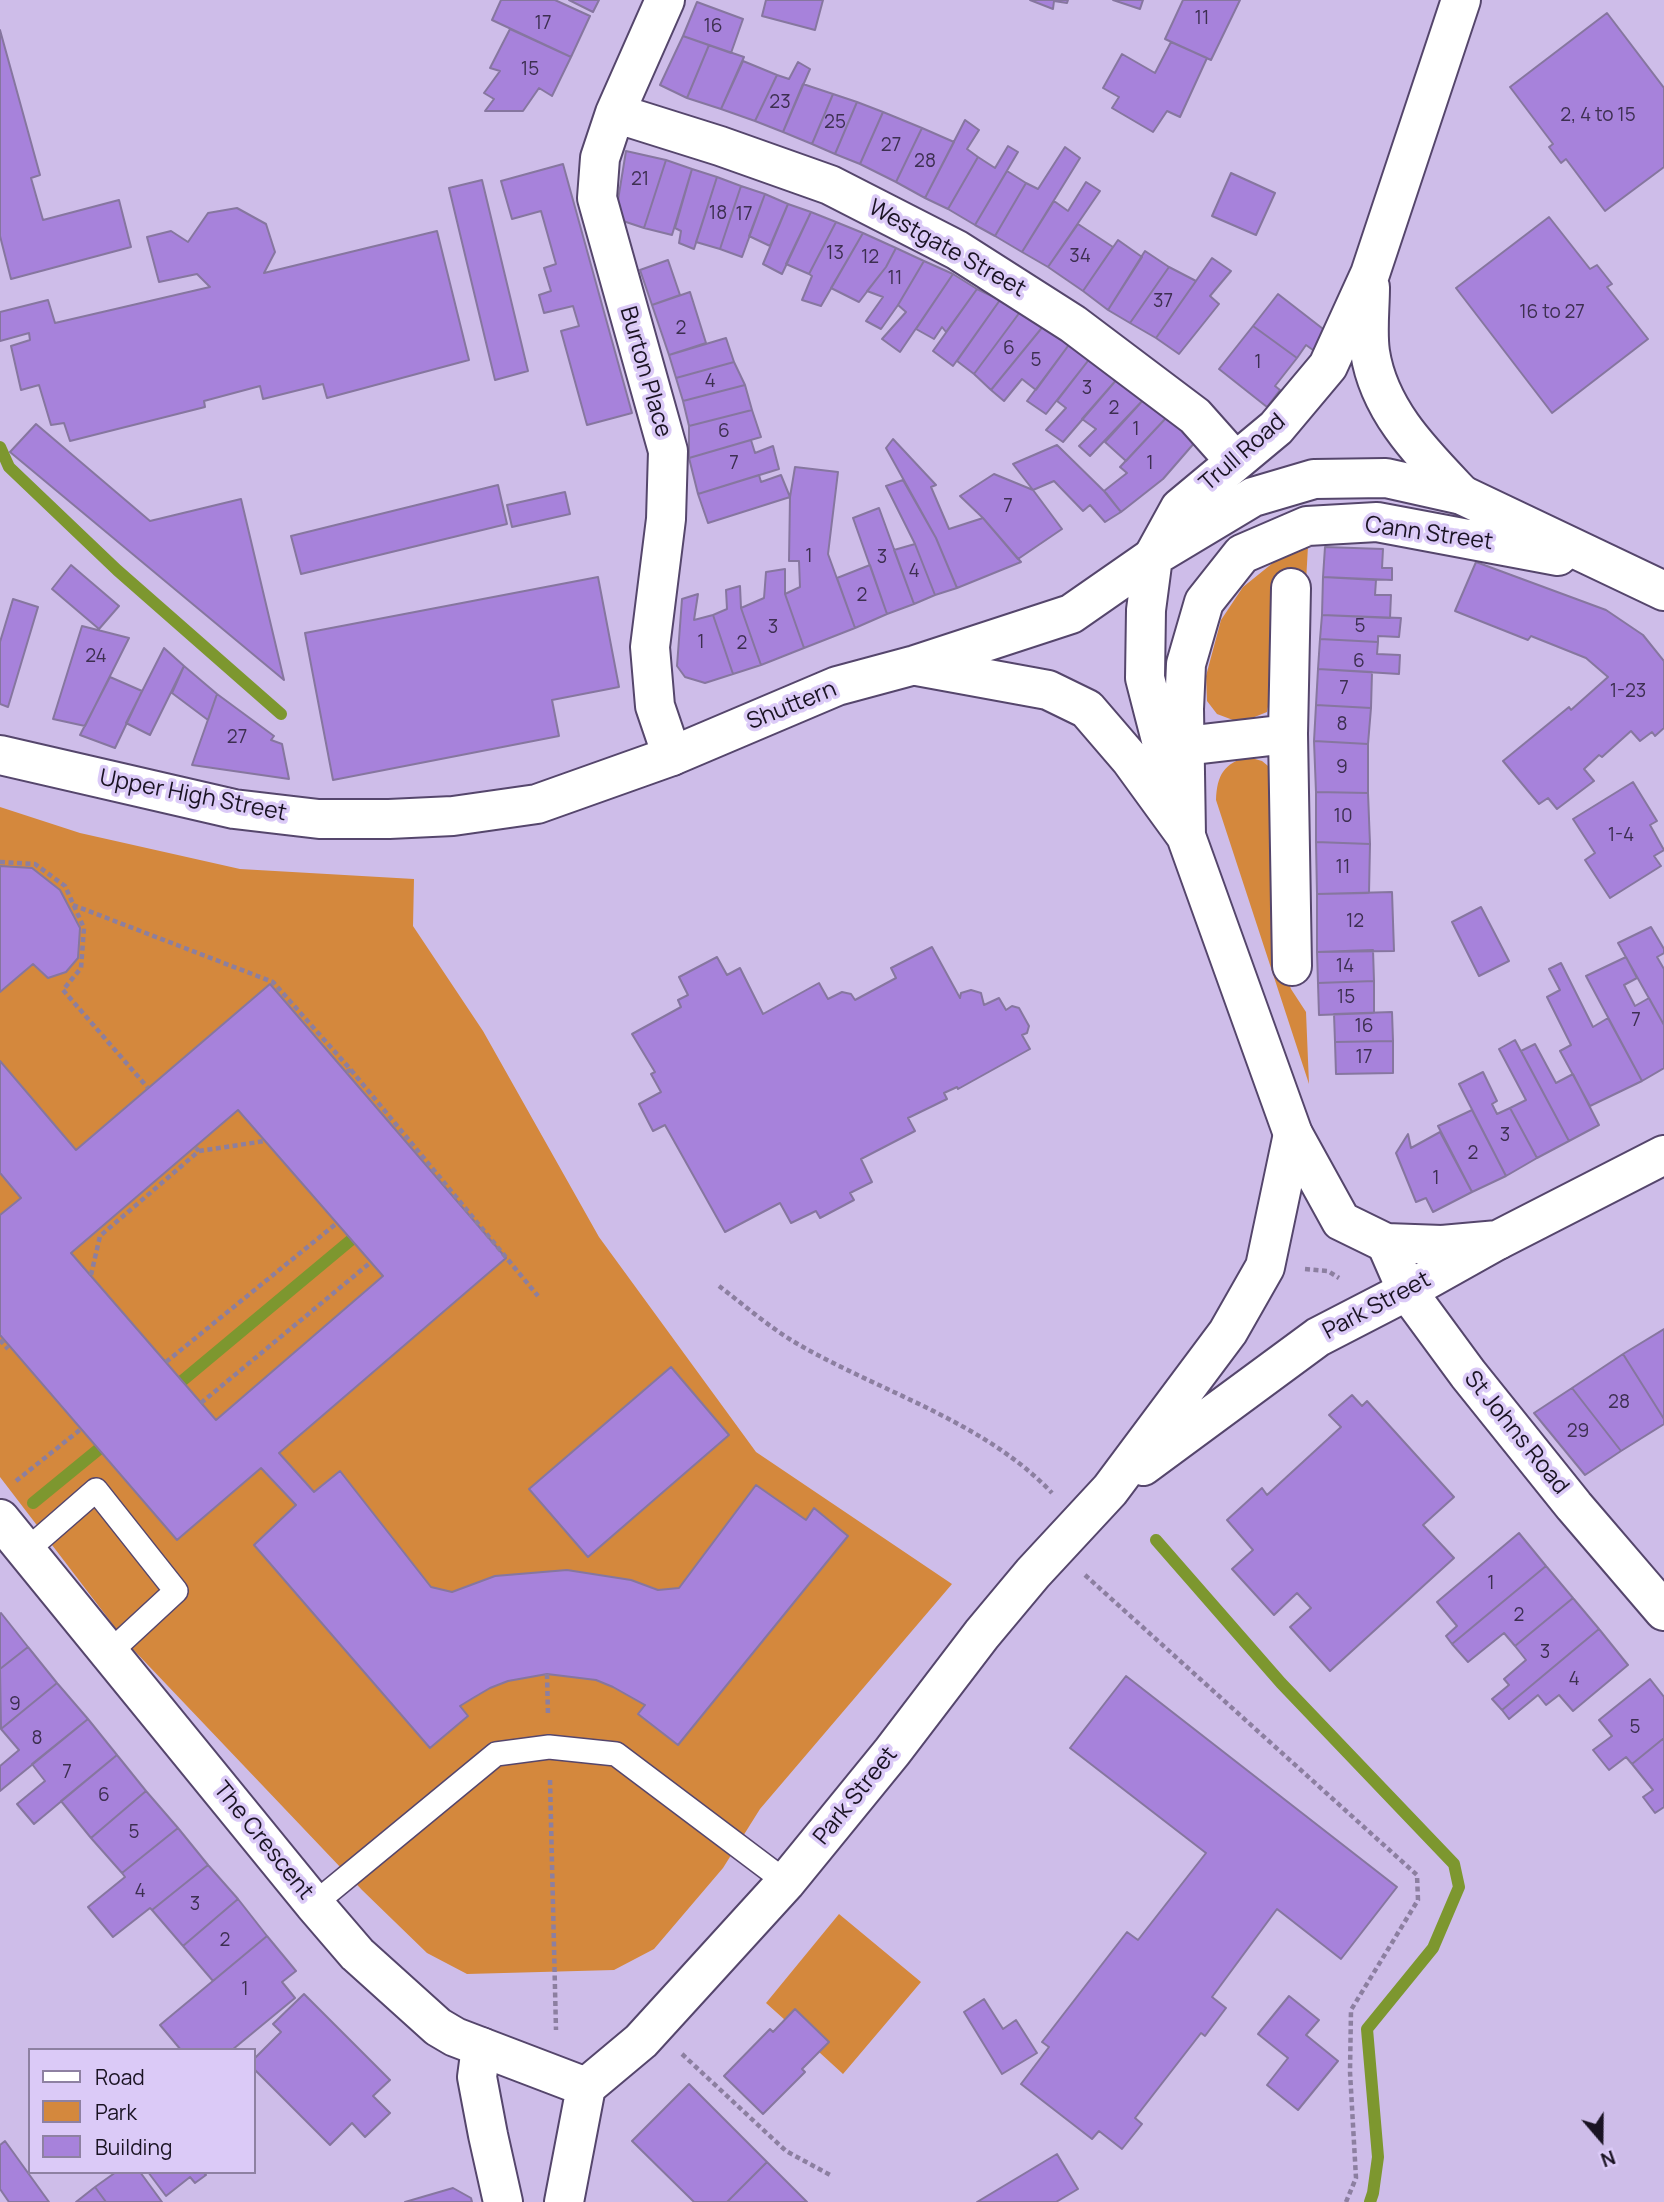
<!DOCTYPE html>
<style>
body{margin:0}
#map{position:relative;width:1664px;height:2202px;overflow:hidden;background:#cebde9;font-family:Manrope,sans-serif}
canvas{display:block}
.legend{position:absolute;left:28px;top:2048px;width:228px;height:126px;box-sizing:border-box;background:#dbcaf7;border:2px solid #8e81a2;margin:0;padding:9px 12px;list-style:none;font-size:21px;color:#1a1323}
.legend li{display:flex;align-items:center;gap:14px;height:35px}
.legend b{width:35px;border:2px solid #8e81a2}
.north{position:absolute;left:1566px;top:2104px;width:70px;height:70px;-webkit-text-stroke:5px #dbcaf7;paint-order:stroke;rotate:160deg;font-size:19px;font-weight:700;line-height:28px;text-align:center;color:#1a1323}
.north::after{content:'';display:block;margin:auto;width:24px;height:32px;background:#1a1323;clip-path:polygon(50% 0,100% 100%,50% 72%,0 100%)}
</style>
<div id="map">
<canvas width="1664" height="2202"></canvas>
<ul class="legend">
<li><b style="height:9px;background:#fff"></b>Road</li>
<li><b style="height:19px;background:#d4883d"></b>Park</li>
<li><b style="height:19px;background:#a782db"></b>Building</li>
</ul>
<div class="north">N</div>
</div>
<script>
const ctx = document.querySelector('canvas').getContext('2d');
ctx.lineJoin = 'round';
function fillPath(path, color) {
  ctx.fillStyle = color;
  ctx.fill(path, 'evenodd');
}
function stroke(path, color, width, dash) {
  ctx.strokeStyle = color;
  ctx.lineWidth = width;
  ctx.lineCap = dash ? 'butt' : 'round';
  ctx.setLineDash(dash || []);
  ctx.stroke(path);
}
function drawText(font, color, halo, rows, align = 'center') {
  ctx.font = font + ' Manrope,sans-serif';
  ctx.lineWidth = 7;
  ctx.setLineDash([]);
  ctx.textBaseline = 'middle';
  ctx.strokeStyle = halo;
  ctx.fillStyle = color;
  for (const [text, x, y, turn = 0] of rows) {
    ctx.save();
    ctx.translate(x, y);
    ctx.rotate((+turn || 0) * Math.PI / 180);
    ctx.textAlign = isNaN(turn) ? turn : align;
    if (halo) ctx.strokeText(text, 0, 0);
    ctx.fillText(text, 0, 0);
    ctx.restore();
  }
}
const green = new Path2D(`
 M1308,546L1306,582L1272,685L1267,712L1247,720H1233L1217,714L1207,701L1206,676L1221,620L1243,587L1279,558Z
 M1248,757L1262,761L1279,775V953L1291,989L1306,1012L1309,1084L1216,800C1217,775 1224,763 1248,757Z
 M0,807L80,833L240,869L414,879L413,926L483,1031L599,1237L756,1452L952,1584L760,1809L723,1868L654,1949L614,1970L467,1974L427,1953L362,1890L127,1643L0,1477Z
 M839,1914L921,1982L843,2074L819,2052L795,2009L785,2020L766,2003Z`);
const stream = new Path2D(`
 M0,447L9,467L117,570L281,714
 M182,1381L351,1240
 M33,1503L99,1449
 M1156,1540L1281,1683L1454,1864L1459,1887L1433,1948L1367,2029L1378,2157L1373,2193L1370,2202`);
const building = new Path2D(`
 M501,0H555L590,16L571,57L492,20Z
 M569,0H599L593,12Z
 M766,0H823L815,30L762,16Z
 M1030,0H1068L1067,3L1054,1L1053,9Z
 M1113,0H1143L1140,9Z
 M1183,0H1240L1211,60L1165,39Z
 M697,2L743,19L731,53L683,36Z
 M1607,13L1664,88V167L1605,211L1566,159L1561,163L1549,147L1553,144L1510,87Z
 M510,29L571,57L552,96L539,88L523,111H485L494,99L484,93L500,71L490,68Z
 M0,30L40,175L31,178L43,220L119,200L131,247L11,279L0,236Z
 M683,36L709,45L687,98L660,85Z
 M1171,42L1207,58L1180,117L1167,111L1153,132L1112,108L1119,97L1103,88L1122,54L1155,73Z
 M709,45L744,57L721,109L687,98Z
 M743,61L777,75L755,121L721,109Z
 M798,62L810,69L783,132L755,121L777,75L789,79Z
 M803,84L833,94L812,144L783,132Z
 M833,94L857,102L835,154L812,144Z
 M857,102L883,112L860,164L835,154Z
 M883,112L922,128L896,182L860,164Z
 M965,120L979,130L967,149L978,157L948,209L925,198Z
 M922,128L954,142L925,198L896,182Z
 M1008,146L1018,152L975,225L948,209L978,157L995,168Z
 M1065,147L1080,158L1022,252L995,236L1026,183L1038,189Z
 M626,151L666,160L644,228L620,220L618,200Z
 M666,160L692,169L672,235L644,228Z
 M563,164L632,413L587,425L561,331L579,326L573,306L544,313L539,295L551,291L544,268L556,264L541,211L512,219L501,181Z
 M692,169L717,177L694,249L679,243L681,231L675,228Z
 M1007,171L1026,183L995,236L975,225Z
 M1231,173L1275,193L1256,235L1212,216Z
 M717,177L741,186L720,249L696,242Z
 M482,180L528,371L495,380L449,188Z
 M1086,182L1100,191L1048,267L1022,252L1054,201L1068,211Z
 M741,186L765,194L742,257L720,249Z
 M765,194L788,204L770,246L749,236Z
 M788,204L811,212L782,274L763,264Z
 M237,208L266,224L275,252L264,273L437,231L469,360L327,398L323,384L263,399L260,386L204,401L205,407L70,441L64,423L51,425L39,385L21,390L11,346L30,340L29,333L0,341V312L48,300L55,323L210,287L197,274L159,282L147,237L171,231L188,242L208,213Z
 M811,212L836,222L809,274L786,264Z
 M1549,217L1590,269L1597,265L1612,284L1607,287L1648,339L1552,413L1456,288Z
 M836,222L863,233L821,306L802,300L812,276L809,274Z
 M1078,224L1113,247L1083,291L1048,267Z
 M863,233L896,248L886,267L859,302L831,288Z
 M1118,240L1142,257L1108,310L1083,291Z
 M896,248L924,261L898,305L881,329L866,321L883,297L867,291L886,267Z
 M1145,251L1169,267L1130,323L1108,310Z
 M1212,258L1231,271L1210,296L1219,304L1179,354L1156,338Z
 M668,260L680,295L652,305L640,270Z
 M924,261L953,274L900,352L882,339L906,312L898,305Z
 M1169,267L1196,281L1156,338L1130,323Z
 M953,274L977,289L946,332L942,327L934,339L916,329Z
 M977,289L1000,300L953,366L933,351Z
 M690,292L706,343L669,355L652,305Z
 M1278,294L1327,332L1313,350L1306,345L1297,358L1253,326Z
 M1000,300L1020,312L974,374L957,361Z
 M1020,312L1045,324L991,390L974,374Z
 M1045,324L1071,342L1036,390L1022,379L1004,401L991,390Z
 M1253,326L1297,358L1275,386L1280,390L1267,407L1219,369Z
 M726,338L734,362L676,378L669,355Z
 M1071,342L1091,357L1046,414L1027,401Z
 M1091,357L1118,378L1063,442L1046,430L1066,408L1057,401Z
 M734,362L745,385L683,401L676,378Z
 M1118,378L1145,398L1090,456L1079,446L1096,429L1082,419Z
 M745,385L752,410L689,426L683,401Z
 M1145,398L1166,418L1126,461L1105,442Z
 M752,410L761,437L689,458V426Z
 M1166,418L1196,441L1163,479L1121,512L1104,491L1127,473L1120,467Z
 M36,424L150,521L241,499L284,680L10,452Z
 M893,439L936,485L931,487L949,529L983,518L1021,562L957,588L936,538L886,448Z
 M751,440L755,453L773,446L779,469L698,494L689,458Z
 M1057,445L1107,494L1121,512L1105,522L1090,505L1083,511L1054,481L1033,490L1013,464Z
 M795,467L838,472L828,554L855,628L804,648L785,594L800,587L799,561H789L790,497Z
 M994,474L1033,490L1062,529L1018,559L983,518L960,496Z
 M759,475L761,482L781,475L790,497L708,523L698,494Z
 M903,480L936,538L957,588L935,595L915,544L886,486Z
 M498,485L507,524L301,574L291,536Z
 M565,492L570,514L512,527L507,505Z
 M879,508L914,604L887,614L853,518Z
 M915,544L935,595L914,604L894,550Z
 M1325,547L1383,549L1382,568H1392V580L1323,577Z
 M1476,562L1606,610L1643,635L1664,661V728L1655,736L1652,732L1640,741L1631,731L1602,757L1599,755L1584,769L1594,781L1557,809L1548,798L1539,804L1503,761L1569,707L1571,710L1608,677L1586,658L1531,636L1528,640L1455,611Z
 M71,565L119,606L99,629L52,589Z
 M870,565L887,614L855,628L837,578Z
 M785,569V594L804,648L761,665L741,608L764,598L766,572Z
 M598,577L619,687L552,700L559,736L333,780L305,633Z
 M1323,577L1376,580L1375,595H1391L1390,618L1322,615Z
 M740,586L741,608L761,665L733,674L713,615L727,609L726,590Z
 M698,594L694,620L713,615L733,674L705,683L685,677L677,666L682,599Z
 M13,599L38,607L8,707L0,704V642Z
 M1322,615L1401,618L1399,637L1378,636V642L1320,639Z
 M82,626L129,638L85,726L53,719Z
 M1320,639L1378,642L1377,654L1400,655L1399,674L1318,669Z
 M164,648L184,666L150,735L126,723Z
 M184,666L217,694L208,720L172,693Z
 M1318,669L1372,672L1371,708L1316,705Z
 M110,677L142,691L115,748L80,735Z
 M217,694L274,736L271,740L282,744L289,779L192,765Z
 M1316,705L1371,708L1368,744L1314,741Z
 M1314,741L1368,744V793L1316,792Z
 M1633,782L1657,821L1650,825L1664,850L1654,856L1661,866L1610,898L1585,860L1595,853L1573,819Z
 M1316,792L1368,793L1370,844L1316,842Z
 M1316,842L1370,844L1369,893L1317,894Z
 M0,866L32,868L60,890L80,928L78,958L66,972L48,978L33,964L0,992Z
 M1392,892L1394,951L1317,952V894Z
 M1481,907L1509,961L1479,976L1452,922Z
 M1651,927L1664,949V953L1657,957L1664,969V1025L1618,943Z
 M932,947L960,998L961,993L971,990L981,993L984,1005L999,998L1006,1010L1012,1006L1019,1008L1029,1026L1027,1033L1022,1035L1030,1049L958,1089L957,1087L944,1093L947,1099L908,1118L915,1131L861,1159L872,1182L850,1193L854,1200L820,1218L816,1211L791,1223L780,1203L725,1232L665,1125L653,1131L639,1104L661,1092L651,1074L655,1072L632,1034L681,1007L678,1000L688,995L679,977L717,957L727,975L740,968L763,1014L819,983L828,999L842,992L851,994L855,1000L896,978L891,968Z
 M1373,950L1374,981L1318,983L1317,952Z
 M1626,957L1637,978L1624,985L1635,1006L1649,998L1664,1025V1068L1642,1081L1586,976Z
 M1561,963L1593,1027L1608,1018L1642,1081L1590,1106L1560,1051L1571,1045L1547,997L1560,990L1549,969Z
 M1374,981V1013L1319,1015L1318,983Z
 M270,984L506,1258L279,1453L314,1492L340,1471L431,1587L452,1592L495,1576L567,1570L631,1580L658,1590L679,1588L756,1485L806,1520L814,1508L848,1536L678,1745L638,1714L645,1705L613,1687L596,1680L547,1674L508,1681L490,1688L473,1698L460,1706L468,1716L430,1748L254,1545L296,1505L261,1468L177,1540L0,1335V1215L21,1198L0,1173V1061L76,1150ZM238,1110L383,1276L216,1420L71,1253Z
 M1392,1012L1393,1041L1335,1042L1334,1014Z
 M1515,1040L1569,1141L1537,1158L1510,1108L1526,1100L1499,1049Z
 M1393,1041V1073L1336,1074L1335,1042Z
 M1535,1044L1556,1083L1573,1074L1599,1125L1569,1141L1521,1051Z
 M1483,1072L1497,1101L1492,1104L1497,1114L1510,1108L1537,1158L1506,1176L1459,1084Z
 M1472,1110L1506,1176L1472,1192L1438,1126Z
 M1440,1132L1472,1192L1433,1212L1426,1198L1416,1202L1396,1153L1408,1134L1411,1148Z
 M1664,1329V1419L1623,1354Z
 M1623,1354L1664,1419V1424L1621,1451L1572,1388Z
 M671,1367L729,1435L588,1557L529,1489Z
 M1572,1388L1621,1451L1585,1475L1534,1413Z
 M1352,1395L1362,1406L1367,1401L1454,1497L1423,1525L1454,1558L1330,1671L1290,1627L1311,1608L1297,1593L1274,1615L1232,1569L1253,1550L1227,1520L1262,1488L1267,1495L1341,1427L1329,1415Z
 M1519,1533L1546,1566L1452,1644L1446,1636L1457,1626L1437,1602Z
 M1546,1566L1573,1598L1515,1646L1504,1633L1468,1662L1452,1644Z
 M1573,1598L1599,1629L1502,1710L1492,1699L1509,1685L1504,1679L1526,1660L1515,1646Z
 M1,1613L28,1647L0,1669V1614Z
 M1599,1629L1628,1665L1573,1711L1559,1695L1546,1705L1538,1695L1509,1719L1502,1710Z
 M28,1647L57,1683L1,1729L0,1669Z
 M1126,1676L1397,1887L1341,1959L1277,1909L1212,1997L1226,2008L1205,2036L1201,2033L1135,2118L1142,2124L1122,2149L1099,2131L1092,2139L1021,2084L1049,2047L1042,2042L1127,1932L1138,1940L1206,1853L1070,1748Z
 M1650,1679L1664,1697V1738L1632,1764L1626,1757L1609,1770L1593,1750L1612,1736L1599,1720Z
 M57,1683L88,1719L0,1791V1766L19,1750L1,1729Z
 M88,1719L117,1755L34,1824L17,1804L45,1781L32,1764Z
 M1664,1738V1807L1655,1813L1643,1797L1653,1790L1632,1764Z
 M117,1755L146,1791L91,1838L61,1801Z
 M146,1791L178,1828L122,1873L91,1838Z
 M178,1828L208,1865L152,1910L150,1908L113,1937L88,1907L125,1877L122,1873Z
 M208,1865L238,1899L183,1946L152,1910Z
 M238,1899L267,1936L213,1981L183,1946Z
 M267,1936L296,1971L282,1982L295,1998L232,2050H181L160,2025Z
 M304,1994L390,2080L373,2096L390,2113L365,2137L352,2123L330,2145L254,2069V2059L281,2032L273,2024Z
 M1289,1996L1319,2020L1306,2035L1338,2061L1298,2110L1267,2085L1288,2058L1258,2034Z
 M984,1999L1003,2029L1016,2020L1037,2053L1002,2074L964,2012Z
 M795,2009L829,2042L802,2069L805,2072L763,2114L724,2076L770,2029L773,2032Z
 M689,2084L767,2162L727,2202H694L632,2141Z
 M5,2141L49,2202H9L0,2189V2145Z
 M1057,2154L1078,2189L1056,2202H977Z
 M767,2162L807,2202H727Z
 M116,2172H140L162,2202H106L95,2187Z
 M148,2172H203L206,2175L195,2183L190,2177L166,2196Z
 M95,2187L106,2202H76Z
 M453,2188L471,2198L472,2202H405Z`);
const path = new Path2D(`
 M0,862L35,864L65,886L84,928L81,968L63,990L148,1088
 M73,905L273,982L351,1070L346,1072
 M351,1070L538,1296
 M199,1151L265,1141
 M1305,1269L1328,1271L1339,1278
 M91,1275L100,1236L199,1151L195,1147
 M719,1286C744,1305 769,1327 796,1343C880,1392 984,1421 1052,1493
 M0,1340L8,1349
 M166,1362L337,1223
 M201,1403L371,1262
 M16,1481L81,1429
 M1085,1575L1417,1875L1418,1900L1351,2010L1350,2072L1356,2178L1346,2202
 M547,1674L548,1715
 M550,1780L556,2030
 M682,2054L786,2151L832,2176`);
const lane = new Path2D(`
 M26,1551L96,1490L176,1591L109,1653
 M314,1904L496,1754L549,1747L616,1754L786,1882`);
const street = new Path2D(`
 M665,0L615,113L600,158L597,198L668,451L666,519L650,647L655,706L672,756
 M615,113L720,146L830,185L957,250L1073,324L1195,416L1235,461
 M1291,588L1288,734L1292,966
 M1185,746L1288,734
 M1386,1243L1407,1291L1468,1374L1574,1506L1664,1611
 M481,2047L477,2077L488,2135L503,2202`);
const secondary = new Path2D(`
 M1370,287C1370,308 1367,331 1370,352C1379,411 1422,453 1462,495
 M1153,557L1180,508L1276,428L1328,366L1370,274L1461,0
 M1143,1466L1318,1337L1407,1291L1498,1240
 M0,1519L314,1904L357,1954L438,2027L455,2037L586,2087
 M586,2087L641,2041L786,1882L892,1752L982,1634L1033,1573L1110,1490L1228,1332L1265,1267L1293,1134
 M564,2202L586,2087`);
const primary = new Path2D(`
 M1558,556L1377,522L1307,526L1242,554L1204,602L1186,664L1184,709L1186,836L1293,1134L1341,1221L1386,1243L1442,1245L1498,1240L1664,1155
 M1153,557L1146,610L1145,678L1170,775
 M917,666L1048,690L1087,709L1130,759L1186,836
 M0,755L234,809L319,819H389L453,816L537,804L672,756L837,686L915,665L1071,614L1153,557L1253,497L1314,479L1386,478L1462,495L1664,591`);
const numberNames = [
 ["11",1202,19],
 ["17",543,24],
 ["16",713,27],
 ["15",530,70],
 ["23",780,103],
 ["2, 4 to 15",1598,116],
 ["25",835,123],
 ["27",891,146],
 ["28",925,162],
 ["21",640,180],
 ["18",718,214],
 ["17",744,215],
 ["13",835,254],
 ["34",1080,257],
 ["12",870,258],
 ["11",895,279],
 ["37",1163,302],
 ["16 to 27",1552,313],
 ["2",681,329],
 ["6",1009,349],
 ["5",1036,361],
 ["1",1258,363],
 ["4",710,382],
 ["3",1087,389],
 ["2",1114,409],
 ["1",1136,430],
 ["6",724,432],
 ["7",734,464],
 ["1",1150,464],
 ["7",1008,507],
 ["1",809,557],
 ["3",882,558],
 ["4",914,572],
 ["2",862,596],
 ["5",1360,627],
 ["3",773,628],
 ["1",701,643],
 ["2",742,644],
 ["24",96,657],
 ["6",1359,662],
 ["7",1344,689],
 ["1-23",1628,692],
 ["8",1342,725],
 ["27",237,738],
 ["9",1342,768],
 ["10",1343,817],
 ["1-4",1621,836],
 ["11",1343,868],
 ["12",1355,922],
 ["14",1345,967],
 ["15",1346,998],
 ["7",1636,1021],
 ["16",1364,1027],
 ["17",1364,1058],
 ["3",1505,1136],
 ["2",1473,1154],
 ["1",1436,1179],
 ["28",1619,1403],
 ["29",1578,1432],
 ["1",1491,1584],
 ["2",1519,1616],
 ["3",1545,1653],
 ["4",1574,1680],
 ["9",15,1705],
 ["5",1635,1728],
 ["8",37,1739],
 ["7",67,1773],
 ["6",104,1796],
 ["5",134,1833],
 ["4",140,1892],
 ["3",195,1905],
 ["2",225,1941],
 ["1",245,1990]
];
const streetNames = [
 ["Westgate Street",947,249,29],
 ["Burton Place",645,372,74],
 ["Trull Road",1243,453,-41],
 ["Cann Street",1429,534,8],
 ["Shuttern",792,706,-22],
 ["Upper High Street",193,796,11],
 ["Park Street",1377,1306,-28],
 ["St Johns Road",1516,1433,51],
 ["Park Street",856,1796,-51],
 ["The Crescent",263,1841,51]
];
fillPath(green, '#d4883d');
stroke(stream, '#7d972f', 12);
fillPath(building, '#a782db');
stroke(building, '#86769f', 2);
stroke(lane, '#55466c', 26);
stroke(street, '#55466c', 42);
stroke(secondary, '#55466c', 42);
stroke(primary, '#55466c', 42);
stroke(path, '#8c7fa0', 4.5, [5, 3.5]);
stroke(lane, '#fff', 23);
stroke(street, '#fff', 38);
stroke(secondary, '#fff', 38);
stroke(primary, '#fff', 38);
drawText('19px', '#3d2f51', null, numberNames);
drawText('23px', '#1a1323', '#dbcaf7', streetNames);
</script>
